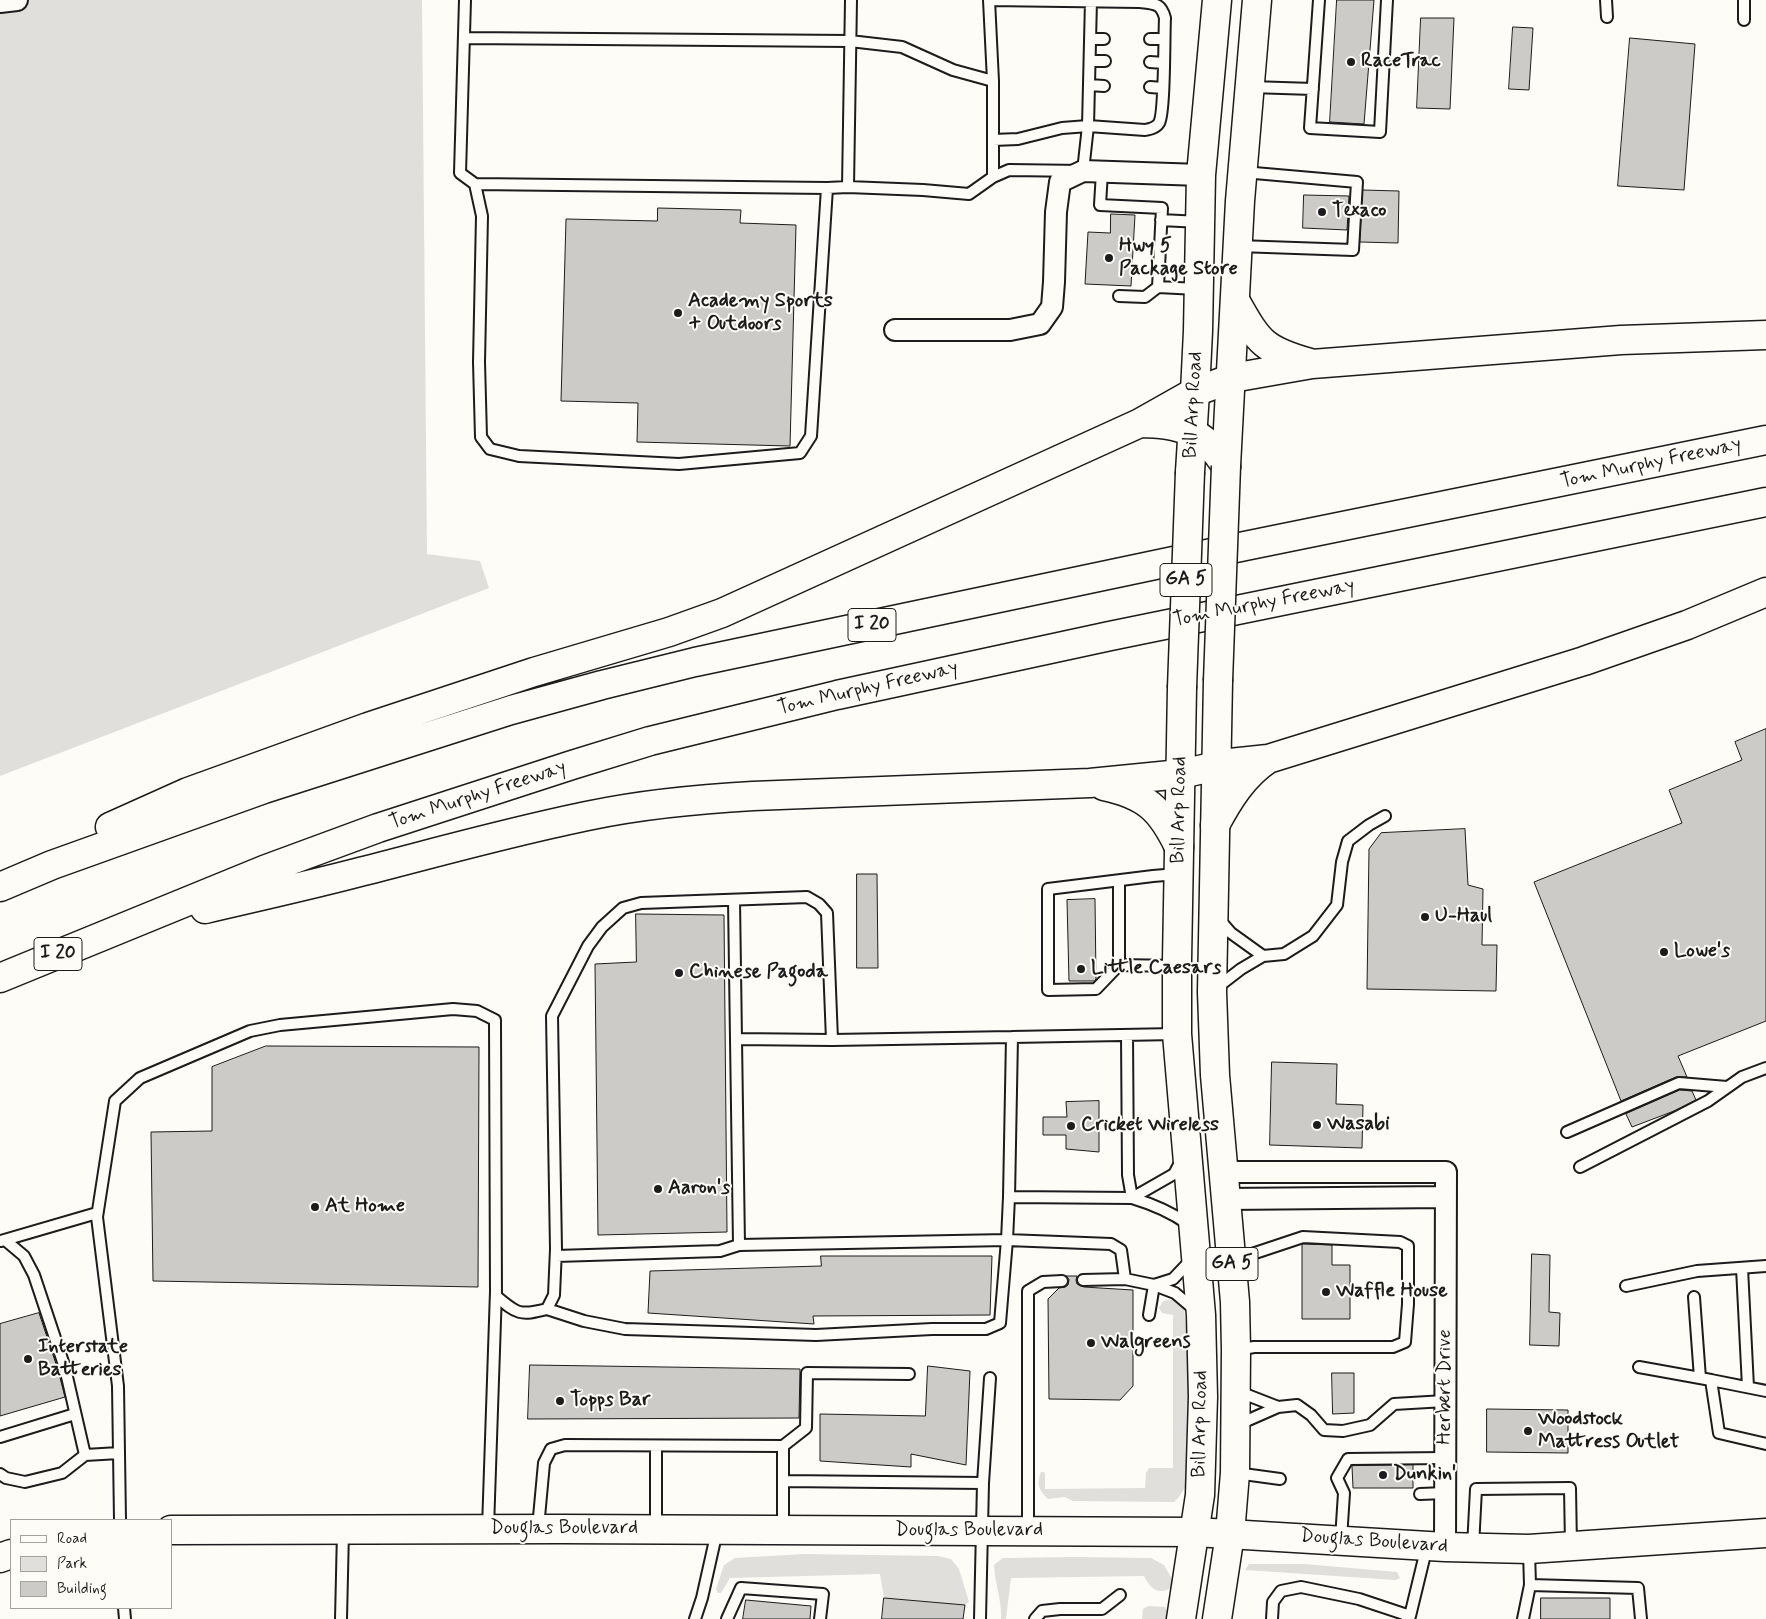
<!DOCTYPE html>
<style>
body{margin:0}
#map{position:relative;width:1766px;height:1619px;overflow:hidden;background:#fdfcf7;font-family:Mynerve,sans-serif}
canvas{display:block}
.legend{position:absolute;left:10px;top:1519px;width:162px;height:90px;box-sizing:border-box;background:#fdfcf7;border:1px solid #a3a29f;margin:0;padding:6px 9px;list-style:none;font-size:15px;color:#1c1c1c}
.legend li{display:flex;align-items:center;gap:10px;height:25px}
.legend b{width:25px;border:1px solid #a3a29f}
</style>
<div id="map">
<canvas width="1766" height="1619"></canvas>
<ul class="legend">
<li><b style="height:6px;background:#fdfcf7"></b>Road</li>
<li><b style="height:14px;background:#e0dfdb"></b>Park</li>
<li><b style="height:14px;background:#cccbc8"></b>Building</li>
</ul>
</div>
<script>
const ctx = document.querySelector('canvas').getContext('2d');
ctx.lineJoin = 'round';
function fillPath(path, color) {
  ctx.fillStyle = color;
  ctx.fill(path, 'evenodd');
}
function stroke(path, color, width, dash) {
  ctx.strokeStyle = color;
  ctx.lineWidth = width;
  ctx.lineCap = dash ? 'butt' : 'round';
  ctx.setLineDash(dash || []);
  ctx.stroke(path);
}
function drawText(font, color, halo, rows, align = 'center') {
  ctx.font = font + ' Mynerve,sans-serif';
  ctx.lineWidth = 4;
  ctx.setLineDash([]);
  ctx.textBaseline = 'middle';
  ctx.strokeStyle = halo;
  ctx.fillStyle = color;
  for (const [text, x, y, turn = 0] of rows) {
    ctx.save();
    ctx.translate(x, y);
    ctx.rotate((+turn || 0) * Math.PI / 180);
    ctx.textAlign = isNaN(turn) ? turn : align;
    if (halo) ctx.strokeText(text, 0, 0);
    ctx.fillText(text, 0, 0);
    ctx.restore();
  }
}
const green = new Path2D(`
 M0,0H422L427,554L480,561L489,588L0,776Z
 M1173,1299L1180,1302L1184,1309L1186,1328L1189,1406L1186,1486L1179,1497L1174,1502L1073,1501L1065,1497L1048,1499C1039,1491 1036,1484 1041,1472H1044L1045,1474V1489L1145,1488L1146,1473L1149,1468H1173V1315L1162,1313L1159,1308L1163,1301Z
 M804,1554L938,1556L951,1559L959,1569L969,1602L965,1605L884,1598L880,1574L730,1578L721,1593H718L716,1589L724,1565L735,1558Z
 M1074,1557L1151,1558L1164,1565L1172,1579L1173,1587C1158,1596 1151,1589 1144,1576L1011,1578L1006,1619H1001C1002,1600 995,1585 994,1565L1003,1558Z
 M1249,1564H1304L1397,1572L1400,1578L1396,1580L1245,1570Z
 M1148,1606L1165,1607L1171,1619H1142L1143,1609Z`);
const building = new Path2D(`
 M1337,0H1374L1364,124L1330,122Z
 M1421,18H1454L1450,109L1417,108Z
 M1513,27L1533,28L1529,90L1509,89Z
 M1630,38L1695,44L1684,190L1618,186Z
 M1363,190L1399,191L1398,243L1360,242Z
 M1304,195L1349,196L1347,230L1303,228Z
 M658,208L741,210L740,223L796,225L790,446L637,442L638,403L561,401L566,219L657,221Z
 M1111,214L1135,215L1131,286L1085,284L1088,232L1110,233Z
 M1766,729V1021L1678,1056L1687,1077H1676L1621,1101L1534,882L1682,823L1669,790L1742,760L1735,742Z
 M1465,829L1468,885L1483,889L1482,945H1497L1496,991L1367,989L1369,849L1381,833Z
 M857,874H877L878,968H857Z
 M1095,899L1096,979L1095,981H1069L1067,900Z
 M636,914L724,915L727,1232L598,1235L595,964L636,962Z
 M266,1046L479,1047L478,1287L153,1281L151,1132L212,1131V1067Z
 M1272,1062L1337,1064L1336,1104L1363,1105L1362,1148L1270,1145Z
 M1680,1090L1692,1091L1696,1100L1674,1111L1632,1127L1626,1114Z
 M1099,1101V1152L1066,1149V1135H1043V1117H1067L1066,1102Z
 M1304,1244L1332,1245V1265H1350V1319H1302V1245Z
 M1532,1254L1550,1255L1549,1312L1560,1313L1559,1346L1530,1345Z
 M821,1256H992L990,1315L813,1316L814,1324L648,1313L650,1271L821,1266Z
 M1066,1276H1077L1076,1280L1077,1284L1084,1287L1133,1290V1386L1120,1400L1049,1399L1048,1299L1059,1288L1065,1287L1068,1285L1069,1280Z
 M39,1313L58,1370L65,1397L0,1416V1324Z
 M530,1365L800,1369L799,1418L528,1419Z
 M928,1366L970,1371L966,1465L911,1454V1467L820,1461V1414L925,1416Z
 M1332,1373H1354V1413L1333,1414Z
 M1487,1409L1568,1410V1453L1487,1452Z
 M1413,1465V1488H1353L1352,1466Z
 M884,1598L965,1605L963,1619H882Z
 M1541,1598H1610V1619H1541Z
 M746,1600L811,1606L810,1619H743Z`);
const service = new Path2D(`
 M465,0L460,173L475,184L482,216L479,362L481,437L490,449L519,456L679,464L800,453L811,436L827,188L848,187L851,0
 M989,0L1140,2C1155,4 1161,3 1165,18C1164,35 1165,113 1159,123C1156,128 1150,129 1145,130L1088,126L1062,128L1018,139L993,140
 M989,0L993,81
 M1319,0L1310,128L1380,132L1387,0
 M1606,0L1607,17
 M1744,20V0
 M464,38L850,41L902,47L953,70L993,81V177
 M1090,39H1104
 M1150,39H1164
 M1090,61H1105
 M1150,62L1164,63
 M1089,85L1104,86
 M1150,87L1163,88
 M1251,87L1313,89
 M1102,172L1100,205L1162,208L1158,287L1145,297L1119,296
 M475,184L827,188
 M848,187L923,190L969,194L993,177L1009,170L1083,171L1088,126L1091,0
 M1161,220L1200,222
 M1238,246L1353,250L1357,182L1243,172
 M1158,287L1197,289
 M1119,881V965L1096,989L1048,990V889L1153,876L1177,874
 M734,900L736,1039
 M1263,956L1284,954L1313,936L1337,905L1342,862L1348,841L1369,825L1385,816
 M1119,965L1176,966
 M1215,989L1241,969L1263,956L1231,933L1218,918
 M1127,1035L1128,1175L1132,1198L1009,1197L1012,1037L1176,1034
 M1567,1132L1679,1083L1727,1087
 M1181,1161L1174,1174L1132,1198C1152,1204 1171,1212 1188,1224
 M1580,1167L1708,1101L1742,1077L1766,1068
 M1009,1197L1007,1240L1111,1244L1121,1250L1125,1279
 M5,1240L24,1256L34,1275L65,1368L85,1455
 M1,1241L97,1213
 M739,1245L736,1039L832,1040
 M1232,1257L1246,1256L1303,1237L1400,1242L1408,1246V1304L1405,1342L1393,1347H1254L1237,1350
 M1191,1260L1173,1279L1154,1285L1175,1293L1195,1310
 M1742,1268L1748,1387
 M1083,1280L1125,1279L1154,1285L1149,1315
 M1626,1286L1697,1271L1766,1266
 M1694,1297L1700,1378
 M547,1309L584,1321L625,1329L816,1335L932,1329H986L1000,1323L1007,1240L739,1245L720,1251L556,1256
 M1639,1367L1711,1380L1719,1433L1766,1444
 M1711,1380L1766,1391
 M1237,1391L1278,1407
 M1237,1425L1278,1407L1297,1405L1311,1415L1324,1430L1343,1431L1370,1425L1394,1404L1445,1401
 M0,1437L75,1414
 M783,1446L806,1428L807,1373L909,1374
 M1236,1473L1280,1479
 M0,1474L6,1478L25,1482L62,1473L85,1455L119,1453
 M783,1481L983,1483
 M1420,1494L1445,1493
 M120,1520L118,1386L97,1217L115,1101L140,1078L250,1031L280,1025L453,1009L477,1011L495,1020L496,1296C517,1314 520,1316 547,1309L554,1295L556,1249L552,1016L588,946L602,927L623,908L641,903L807,897L819,904L827,913L832,1040L1012,1037
 M656,1527V1446
 M488,1528L496,1291
 M538,1528L544,1463L551,1449L565,1445L783,1446V1530
 M1028,1531V1291L1043,1282L1062,1281
 M1341,1539L1344,1493L1337,1478L1348,1459L1445,1458
 M1473,1547L1476,1489L1570,1488L1571,1546
 M1530,1585L1638,1588L1641,1619
 M124,1608L125,1619
 M341,1619L343,1531
 M695,1619L702,1598L717,1531
 M727,1619L741,1588L823,1594L820,1619
 M980,1619L983,1483L990,1378
 M1035,1619L1042,1611L1060,1609H1102L1120,1595
 M1272,1619L1273,1602L1281,1591L1301,1587L1359,1599L1410,1616
 M1407,1619L1410,1616L1427,1546
 M1523,1619L1530,1585L1529,1551`);
const minor = new Path2D(`
 M0,2L17,0
 M895,330H1010L1040,324L1052,307L1054,282L1056,212L1060,182L1083,171L1201,175
 M1224,1172H1446L1445,1547
 M1226,1199L1446,1197`);
const secondary = new Path2D(`
 M1195,392L1198,331L1201,175L1217,0
 M1226,466L1240,201L1257,0
 M171,1530L561,1529L1195,1532L1445,1547L1529,1549L1766,1533
 M0,1558L11,1554`);
const primary = new Path2D(`
 M1190,472L1195,392
 M1181,1619L1200,1495L1203,1397L1201,1315L1177,1034V960L1182,688
 M1217,1619L1230,1534L1235,1473L1236,1350L1235,1302L1215,1075L1212,992L1218,681`);
const motorway = new Path2D(`
 M1236,302C1259,343 1264,350 1310,363
 M1140,423C1180,423 1204,431 1226,466
 M1104,786C1146,795 1161,809 1179,847
 M1215,825C1229,799 1243,776 1268,759
 M110,827L188,792L368,727L534,672L669,632L722,613L1140,423L1195,392L1232,378L1312,364L1621,340L1766,335
 M0,887L52,865L264,789L511,710L602,685L695,662L1245,546L1766,440
 M205,909C256,897 306,886 356,873C435,853 512,831 592,815C645,804 700,799 753,796L1090,783L1181,774L1230,763L1268,759L1584,661L1687,625L1766,592
 M0,978L264,870L378,828L572,765L650,741L837,695L1110,636L1766,502`);
const primaryBridge = new Path2D(`
 M1218,681L1226,466
 M1182,688L1190,472`);
const markers = [
 [1351,62,5,"#1c1c1c"],
 [1322,212,5,"#1c1c1c"],
 [1109,258,5,"#1c1c1c"],
 [678,313,5,"#1c1c1c"],
 [1425,917,5,"#1c1c1c"],
 [1664,952,5,"#1c1c1c"],
 [1081,969,5,"#1c1c1c"],
 [679,973,5,"#1c1c1c"],
 [1317,1125,5,"#1c1c1c"],
 [1071,1126,5,"#1c1c1c"],
 [658,1189,5,"#1c1c1c"],
 [315,1207,5,"#1c1c1c"],
 [1326,1292,5,"#1c1c1c"],
 [1091,1343,5,"#1c1c1c"],
 [28,1359,5,"#1c1c1c"],
 [560,1401,5,"#1c1c1c"],
 [1528,1431,5,"#1c1c1c"],
 [1383,1475,5,"#1c1c1c"]
];
const shields = [
 [1186,580,52],
 [872,625,48],
 [58,954,48],
 [1232,1264,52]
];
const shieldNames = [
 ["GA 5",1186,580],
 ["I 20",872,625],
 ["I 20",58,954],
 ["GA 5",1232,1264]
];
const poiNames = [
 ["RaceTrac",1361,62],
 ["Texaco",1332,212],
 ["Hwy 5",1119,247],
 ["Package Store",1119,270],
 ["Academy Sports",688,302],
 ["+ Outdoors",688,325],
 ["U-Haul",1435,917],
 ["Lowe's",1674,952],
 ["Little Caesars",1091,969],
 ["Chinese Pagoda",689,973],
 ["Wasabi",1327,1125],
 ["Cricket Wireless",1081,1126],
 ["Aaron's",668,1189],
 ["At Home",325,1207],
 ["Waffle House",1336,1292],
 ["Walgreens",1101,1343],
 ["Interstate",38,1348],
 ["Batteries",38,1371],
 ["Topps Bar",570,1401],
 ["Woodstock",1538,1420],
 ["Mattress Outlet",1538,1443],
 ["Dunkin'",1393,1475]
];
const streetNames = [
 ["Bill Arp Road",1194,405,-87],
 ["Tom Murphy Freeway",1651,464,-12],
 ["Tom Murphy Freeway",1264,604,-11],
 ["Tom Murphy Freeway",868,689,-13],
 ["Tom Murphy Freeway",478,796,-18],
 ["Bill Arp Road",1180,810,-89],
 ["Herbert Drive",1446,1387,-90],
 ["Bill Arp Road",1201,1424,-89],
 ["Douglas Boulevard",564,1529],
 ["Douglas Boulevard",969,1531],
 ["Douglas Boulevard",1374,1542,4]
];
fillPath(green, '#e0dfdb');
fillPath(building, '#cccbc8');
stroke(building, '#1c1c1c', 1);
stroke(service, '#1c1c1c', 14);
stroke(minor, '#1c1c1c', 24);
stroke(secondary, '#1c1c1c', 31);
stroke(primary, '#1c1c1c', 31);
stroke(motorway, '#1c1c1c', 31);
stroke(service, '#fdfcf7', 10);
stroke(minor, '#fdfcf7', 20);
stroke(secondary, '#fdfcf7', 28);
stroke(primary, '#fdfcf7', 28);
stroke(motorway, '#fdfcf7', 28);
stroke(primaryBridge, '#1c1c1c', 31, []);
stroke(primaryBridge, '#fdfcf7', 28);
for (const [x, y, r, color] of markers) {
  const dot = new Path2D();
  dot.arc(x, y, r, 0, 2 * Math.PI);
  ctx.fillStyle = color;
  ctx.fill(dot);
  stroke(dot, '#fdfcf7', 2);
}
for (const [x, y, w] of shields) {
  const box = new Path2D();
  box.roundRect(x - w / 2, y - 16.5, w, 33, 4);
  ctx.fillStyle = '#fdfcf7';
  ctx.fill(box);
  stroke(box, '#1c1c1c', 1);
}
drawText('bold 19px', '#1c1c1c', null, shieldNames);
drawText('bold 20px', '#1c1c1c', '#fdfcf7', poiNames, 'left');
drawText('20px', '#1c1c1c', '#fdfcf7', streetNames);
</script>
